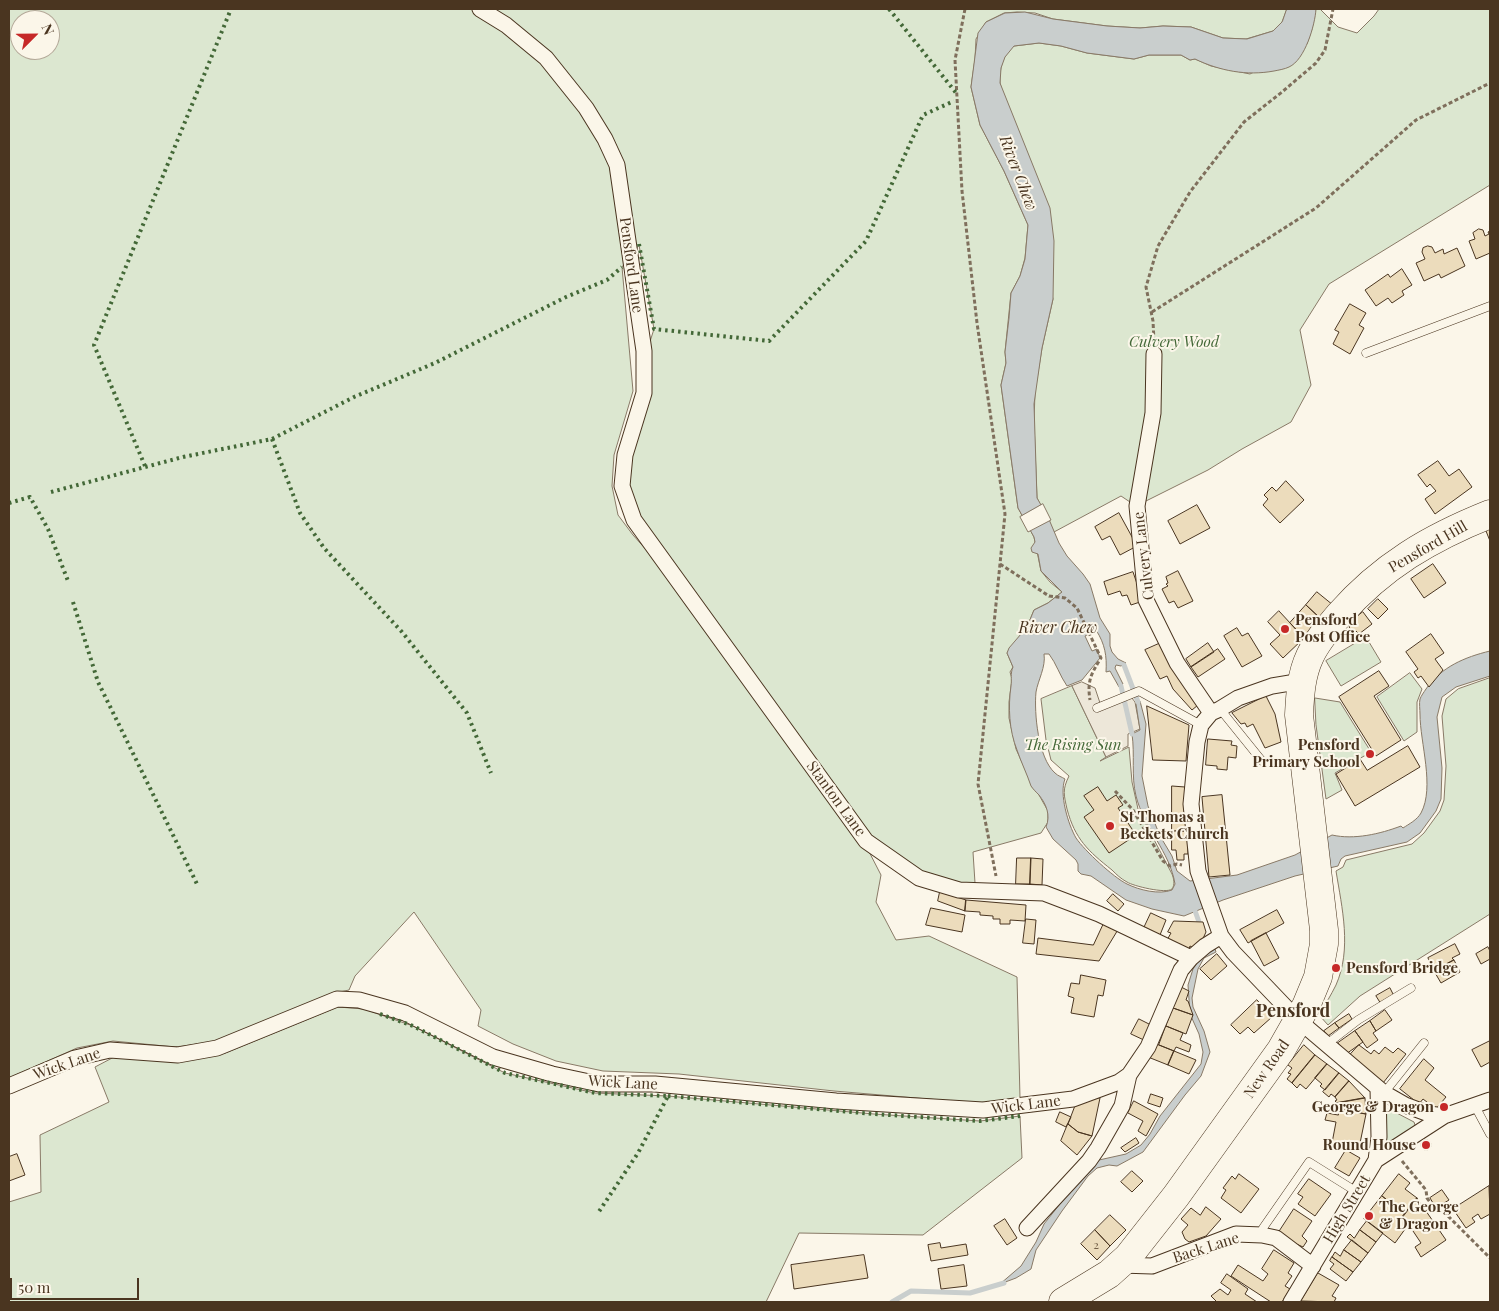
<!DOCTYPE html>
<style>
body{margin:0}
#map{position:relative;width:1499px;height:1311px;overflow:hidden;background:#fbf6e9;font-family:"Playfair Display",serif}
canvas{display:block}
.frame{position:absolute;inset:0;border:10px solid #4a3520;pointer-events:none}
.north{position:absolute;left:10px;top:10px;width:50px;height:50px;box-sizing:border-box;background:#fbf6e9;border:1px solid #b4a999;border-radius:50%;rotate:67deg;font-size:14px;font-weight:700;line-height:20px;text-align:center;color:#4a3520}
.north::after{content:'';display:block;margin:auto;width:18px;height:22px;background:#c62828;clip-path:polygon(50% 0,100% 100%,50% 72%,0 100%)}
.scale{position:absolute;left:10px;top:1278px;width:129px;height:22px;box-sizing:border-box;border:2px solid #4a3520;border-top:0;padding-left:6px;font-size:15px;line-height:18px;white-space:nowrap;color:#4a3520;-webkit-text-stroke:4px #fbf6e9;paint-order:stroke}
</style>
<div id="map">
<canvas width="1499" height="1311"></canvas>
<div class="frame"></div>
<div class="north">N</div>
<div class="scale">50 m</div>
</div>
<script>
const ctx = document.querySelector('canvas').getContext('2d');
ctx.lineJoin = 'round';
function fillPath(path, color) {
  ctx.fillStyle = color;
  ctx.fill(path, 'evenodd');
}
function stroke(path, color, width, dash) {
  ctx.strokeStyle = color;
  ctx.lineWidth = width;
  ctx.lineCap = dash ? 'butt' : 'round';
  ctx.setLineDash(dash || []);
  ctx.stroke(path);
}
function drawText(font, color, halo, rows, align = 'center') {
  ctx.font = font + ' "Playfair Display",serif';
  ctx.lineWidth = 4;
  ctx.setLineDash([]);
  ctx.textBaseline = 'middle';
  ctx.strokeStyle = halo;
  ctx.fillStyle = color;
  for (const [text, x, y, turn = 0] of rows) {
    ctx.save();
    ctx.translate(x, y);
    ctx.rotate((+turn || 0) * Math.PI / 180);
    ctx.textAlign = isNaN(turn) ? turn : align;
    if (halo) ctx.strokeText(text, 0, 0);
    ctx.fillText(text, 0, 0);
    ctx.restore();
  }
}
const green = new Path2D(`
 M9,9H1287L1282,22L1273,31L1246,39L1223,38L1191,27L1163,26L1140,28L1107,26L1053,19L1035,13L1017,12L1004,13L986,22L976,39L975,59L971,87L980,125L1004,171L1028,225L1025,258L1020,276L1011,293L1005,352L1006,363L1001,385L1018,508L1034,537L1041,571L1050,582L1062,592L1048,603L1034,610L1027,627L1007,653L1013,667L1010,672L1012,679L1009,702V718L1016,749L1030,780L1032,787L1039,795L1048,811V822L1041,833L973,852L975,883L960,885L921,873L867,839L637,518L626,486L647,351L654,329L639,245L622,267L633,391L614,455L612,486L618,515L633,535L658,563L864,842L881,875L876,902L896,940L929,936L1017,977L1020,1098L987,1104L834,1091L679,1074L603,1071L556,1061L513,1044L478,1026L481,1010L414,912L355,976L349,990L335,993L220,1041L175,1047L113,1041L77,1048L9,1078ZM20,20H50V50H20Z
 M1316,9H1320L1338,27L1357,33L1374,16L1379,9H1490V185L1329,284L1300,330L1311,385L1291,422L1242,449L1208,470L1136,506L1121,496L1054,532L1037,498L1034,423L1035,391L1042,348L1053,299L1000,83C999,69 1003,54 1014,46L1039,43L1061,46L1087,53L1134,59L1149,55H1181L1190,60L1195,59L1211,66L1250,74L1307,44L1312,29Z
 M1366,637L1381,662L1341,686L1326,661Z
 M1410,673L1422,689L1417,702V732L1404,741L1377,697Z
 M1490,678V914L1360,996L1328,1025L1319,1015C1325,1005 1331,995 1336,985C1352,949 1342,908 1336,871L1343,867L1346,860L1412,844L1424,833L1440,811L1444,800L1446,766L1442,716L1446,699L1458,689Z
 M1072,686L1106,757L1100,761L1129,747L1132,782L1138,809L1172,874C1174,879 1175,885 1172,889C1166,894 1133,886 1127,882C1121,879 1116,874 1112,870C1088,851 1075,839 1067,809C1064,795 1062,790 1069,776L1051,760L1046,740L1041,699Z
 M1315,698L1340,702L1371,752L1335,773L1342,790L1326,799L1316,725Z
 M338,1007L364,1009L413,1026L505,1073L595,1093L668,1096L874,1114L980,1121L1020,1116L1022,1158L923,1235L799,1233L766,1302H9V1202L41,1192L40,1135L109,1102L95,1067L116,1056L177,1062L225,1053Z
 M1389,1109L1414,1122L1415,1125L1413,1128L1388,1143L1385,1141L1384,1114L1386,1110Z`);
const parking = new Path2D(`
 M1082,682L1095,688L1100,703L1128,693L1135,702L1140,729L1128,734V746L1106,757L1072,686Z`);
const water = new Path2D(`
 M1287,9H1316C1315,25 1305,60 1289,67C1285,69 1279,70 1274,71C1247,76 1220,71 1195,59L1190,60L1181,55H1149L1134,59L1087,53L1061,46L1039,43L1014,46L1005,57L1001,68L1000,83L1050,208L1054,241L1053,299L1042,348L1034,404L1037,498L1048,517L1059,543L1067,556L1083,574L1090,584L1100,618L1110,634V646L1112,652L1118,659L1126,663L1121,666L1116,665L1115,668L1123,684L1119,687L1110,671L1106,672C1107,656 1105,644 1096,630L1085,636L1092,651L1097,649L1100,658L1082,680L1067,686C1060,676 1056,663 1049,654H1044C1046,667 1038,680 1036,692C1034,713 1038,758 1055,773C1058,776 1062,777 1065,779C1059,794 1068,824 1076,838C1085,851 1113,877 1127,884C1139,890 1159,895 1172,890L1175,884C1170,852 1144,828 1136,796C1131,776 1135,755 1132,734L1140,730L1136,704L1140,701L1146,724L1142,776L1148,806L1160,836L1172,856L1177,871L1190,881L1237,875L1295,855L1332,835C1354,840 1380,834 1401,826L1403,828C1409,824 1417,820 1421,813C1435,787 1420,743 1420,714C1420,710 1419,703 1420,699C1421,696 1424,692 1426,689C1441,667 1465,657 1490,651V676L1456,687L1442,697L1437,717L1442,768L1441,799L1436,811L1420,833L1407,842L1345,856L1341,859L1338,866L1295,876L1223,900L1184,916L1152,909L1126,900L1091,876L1081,874L1078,871V864L1076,860L1053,839L1046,827C1051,815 1046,804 1039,795C1036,792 1033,789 1031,786C1027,774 1021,762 1017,750C1009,730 1008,707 1011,686C1012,679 1010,674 1013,667L1007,653L1009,648L1027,627L1034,610L1048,603L1062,592L1041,571L1038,554L1032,552L1031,548L1035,542L1034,537L1018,508L1001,385L1006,363L1005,352L1009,318L1011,293L1020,276L1025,259L1028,225L1004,171L980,125L971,87L978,33L986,22L1005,13L1025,12L1053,19L1107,26L1140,28L1163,26L1191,27L1223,38L1247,39L1273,31L1282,22Z
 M1215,949L1216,952L1204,958L1198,969L1192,998L1193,1007L1204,1031L1210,1052L1201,1076L1185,1095L1143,1152L1117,1166L1109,1165L1097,1168L1088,1176L1062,1211L1036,1250L1031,1269L1016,1278L1000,1284L1021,1266L1036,1242L1044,1224L1087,1170L1099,1160L1126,1154L1141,1145L1150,1134L1160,1116L1201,1064L1203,1052L1199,1034L1190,1014L1188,985L1193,969L1201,957Z`);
const pier = new Path2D(`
 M1043,504L1051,520L1028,532L1020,517Z`);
const stream = new Path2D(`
 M1124,665L1138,702
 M1121,686L1132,734
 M1194,908L1199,922
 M892,1302L911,1291L970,1293L1004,1283`);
const building = new Path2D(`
 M1479,229L1483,230L1485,236L1489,234L1488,232L1490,231V253L1476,259L1469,241L1475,239L1473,233Z
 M1428,246L1432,247L1435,253L1443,249L1444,254L1457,248L1465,266L1441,278L1439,274L1424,281L1416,263L1425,259L1422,252L1423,248Z
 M1402,269L1412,285L1402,291L1404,295L1392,303L1388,298L1376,306L1365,290L1388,274L1390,277Z
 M1350,304L1366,313L1359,325L1364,328L1350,354L1333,344L1339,332L1335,330Z
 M1438,461L1449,476L1459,469L1472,487L1435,514L1425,499L1436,491L1430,484L1427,487L1418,475Z
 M1286,481L1304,500L1280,523L1263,505L1268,499L1264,495L1272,487L1276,491Z
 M1197,505L1210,528L1180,544L1168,521Z
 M1119,513L1137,546L1120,555L1110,536L1102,540L1095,527Z
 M1490,524V541L1484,526Z
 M1433,564L1446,583L1424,598L1411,579Z
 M1178,571L1193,601L1178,608L1174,601L1169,603L1162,589L1168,586L1166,584L1168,583L1166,577Z
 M1133,572L1143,601L1131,605L1127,595L1122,596L1120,591L1108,595L1104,582Z
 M1317,592L1333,605L1321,619L1306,605Z
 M1378,599L1388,609L1378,619L1368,609Z
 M1306,605L1321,619L1304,638L1290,623Z
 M1279,611L1304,638L1283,658L1270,644L1280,635L1268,622Z
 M1363,612L1372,624L1359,634L1356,631L1354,633L1349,627L1351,625L1349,623Z
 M1237,628L1242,636L1248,633L1262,656L1242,667L1224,636Z
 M1431,634L1444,653L1435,659L1443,670L1429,687L1421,676L1418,678L1414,672L1418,669L1406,652Z
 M1163,642L1198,705L1192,710L1173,689L1167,676L1160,679L1145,650Z
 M1208,643L1214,652L1191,667L1186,659Z
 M1218,649L1225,659L1198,677L1191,667Z
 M1379,671L1389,686L1374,696L1401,740L1376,756L1339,697Z
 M1266,696L1275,714L1281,742L1265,748L1253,724L1247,727L1245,723L1241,724L1232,713Z
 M1147,706L1189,725L1186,761L1153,760Z
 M1208,739L1232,741L1231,745L1237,746L1236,758L1228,757L1227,770L1217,769V766L1206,765Z
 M1408,746L1420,767L1355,806L1336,774L1360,759L1367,770Z
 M1172,786L1185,787L1188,831H1172Z
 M1098,787L1107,801L1116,795L1123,805L1118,808L1136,835L1109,853L1084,817L1094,810L1084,796Z
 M1222,795L1230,875L1209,877L1202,797Z
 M1172,831H1188V854H1184V860H1177L1176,850H1172Z
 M1017,858H1031L1030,884H1016Z
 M1031,858L1043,859L1042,885L1030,884Z
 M940,892L966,900L965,911L938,901Z
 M1113,894L1124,904L1118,911L1107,901Z
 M966,900L1026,905L1025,921L1010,920V924H1000V919H993V916L980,915V912L965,911Z
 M931,908L965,915L962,932L926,925Z
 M1277,910L1284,923L1248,943L1240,930Z
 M1151,913L1166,920L1160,935L1144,928Z
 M1026,919L1036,920L1034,944L1023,943Z
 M1105,921L1119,928L1099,961L1036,954L1038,938L1093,945Z
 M1174,921L1203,922L1206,932L1200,945L1196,949L1190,946L1188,951L1167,940L1171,933L1168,932Z
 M1266,933L1279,958L1264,966L1251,941Z
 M1455,944L1460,954L1452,958L1454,960L1434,971L1428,958Z
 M1488,947L1490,951V959L1481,964L1476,954Z
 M1217,954L1227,966L1211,980L1200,969Z
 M1454,960L1460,972L1441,983L1434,971Z
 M1081,975L1106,980L1103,996L1098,995L1094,1017L1071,1013L1074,998L1068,996L1071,983L1079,984Z
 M1181,987L1189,991L1186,1000L1188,1001L1193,1015L1173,1008Z
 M1390,988L1394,996L1381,1004L1376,996Z
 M1257,1000L1272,1017L1254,1033L1248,1027L1240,1034L1231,1025Z
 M1173,1008L1193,1015L1186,1034L1166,1026Z
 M1385,1010L1392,1020L1376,1031L1370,1021Z
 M1349,1014L1352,1019L1339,1028L1335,1023Z
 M1139,1019L1153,1026L1146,1041L1131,1034Z
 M1370,1021L1376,1031L1373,1033L1378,1040L1367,1048L1355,1031Z
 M1335,1023L1339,1028L1328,1036L1324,1031Z
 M1166,1026L1183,1033L1180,1040L1191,1045L1189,1052L1176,1047L1174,1051L1159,1045Z
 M1355,1031L1363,1042L1346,1054L1338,1043Z
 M1490,1041V1062L1481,1067L1472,1050Z
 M1154,1043L1174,1051L1168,1065L1148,1057Z
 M1304,1045L1315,1055L1292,1083L1287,1079L1291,1074L1288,1073L1292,1068L1288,1065Z
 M1359,1045L1371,1054L1374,1050L1379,1054L1385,1047L1393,1053L1398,1048L1406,1054L1383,1083L1349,1056Z
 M1174,1051L1196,1060L1189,1074L1168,1065Z
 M1315,1055L1327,1064L1306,1089L1300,1084L1297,1088L1292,1083Z
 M1424,1059L1434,1068L1425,1080L1446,1097L1436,1109L1423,1099L1419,1104L1400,1089Z
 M1327,1064L1339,1073L1325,1090L1320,1086L1322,1084L1315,1078Z
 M1339,1073L1349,1081L1335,1097L1331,1094L1329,1097L1323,1092Z
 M1349,1081L1365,1098L1337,1103L1335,1101L1337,1100L1335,1097Z
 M1151,1094L1163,1098L1160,1107L1148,1103Z
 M1100,1098L1092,1136L1078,1132L1068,1124L1076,1103Z
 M1365,1098L1366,1114L1336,1109L1337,1103Z
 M1134,1101L1158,1114L1146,1136L1138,1131L1143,1121L1128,1113Z
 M1339,1109L1366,1114L1359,1148L1332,1143L1336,1122L1325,1120L1327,1113L1338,1115Z
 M1060,1112L1071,1117L1066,1127L1056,1122Z
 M1068,1124L1078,1132L1092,1136L1077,1155L1061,1141Z
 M1136,1138L1139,1143L1125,1152L1121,1148Z
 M1421 1145a5 5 0 1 1 10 0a5 5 0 1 1-10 0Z
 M1346,1150L1360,1158L1349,1176L1335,1168Z
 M17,1154L25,1175L9,1181V1157Z
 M1132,1171L1143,1181L1132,1192L1121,1182Z
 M1239,1174L1259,1189L1241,1213L1221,1198L1226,1190L1223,1188L1232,1176L1235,1179Z
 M1399,1174L1410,1183L1405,1189L1417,1198L1405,1214L1382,1196Z
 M1309,1179L1331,1194L1315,1216L1298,1204L1303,1197L1298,1194Z
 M1489,1186L1490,1214L1481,1219L1478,1214L1472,1218L1475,1222L1466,1228L1453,1209Z
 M1442,1190L1449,1200L1436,1208L1430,1198Z
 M1382,1196L1405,1214L1401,1219L1408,1225L1395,1243L1364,1219Z
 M1417,1198L1446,1240L1421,1257L1415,1247L1421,1243L1403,1216Z
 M1206,1207L1221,1219L1206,1236L1189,1242L1185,1239L1182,1232L1188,1225L1181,1219L1191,1208L1200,1215Z
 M1294,1209L1312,1221L1302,1236L1307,1241L1303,1247L1277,1235Z
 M1110,1215L1126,1230L1110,1246L1095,1230Z
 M1005,1219L1017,1238L1007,1245L994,1226Z
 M1367,1221L1383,1233L1376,1242L1360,1230Z
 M1095,1230L1110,1246L1097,1260L1081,1244Z
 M1360,1230L1376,1242L1368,1253L1347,1237L1350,1234L1354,1238Z
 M1352,1240L1368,1253L1361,1262L1344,1250Z
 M940,1243L941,1248L966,1244L968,1255L931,1261L928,1245Z
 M1274,1250L1294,1263L1288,1273L1292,1276L1285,1286L1290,1289L1282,1302H1271L1231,1276L1238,1265L1263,1281L1268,1274L1262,1269Z
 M1344,1250L1361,1262L1353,1272L1332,1257L1335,1252L1340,1256Z
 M864,1255L868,1278L794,1289L791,1265Z
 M1332,1257L1353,1272L1346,1281L1330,1269L1334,1264L1330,1261Z
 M964,1265L967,1286L941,1289L938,1269Z
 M1318,1273L1339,1285L1332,1296L1336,1298L1334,1302L1301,1301Z
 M1227,1274L1248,1289L1245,1294L1257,1302H1217L1211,1296L1220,1289L1228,1295L1231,1290L1221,1283Z`);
const path = new Path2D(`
 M965,9L955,60L962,191L977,323L1005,514L978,784L996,876
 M1152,312L1316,208L1416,120L1490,83
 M1154,341L1153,321L1146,287L1158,246L1190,192L1244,122L1282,92L1316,63L1325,50L1333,9
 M1000,564L1049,596L1065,598L1077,608L1101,658C1091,674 1087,681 1090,700
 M1115,791L1133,810L1163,861L1170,866L1177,864L1182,865
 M1402,1161L1426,1190L1427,1198L1438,1213L1442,1210L1490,1258`);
const lane = new Path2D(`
 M1366,353L1490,306
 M1097,708L1139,691L1201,725
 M1220,709L1262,761
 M1327,1044L1358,1020L1411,988
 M1384,1093L1424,1043
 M1475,1106L1490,1134
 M1263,1228L1309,1162L1357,1192`);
const street = new Path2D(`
 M480,9L506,25L546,58L586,108L605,139L617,165L644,351V393L625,455L622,486L634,520L866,841L919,878L959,890L1044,893L1099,914L1191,958L1205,946L1221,936
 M1154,354L1153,413L1137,506L1146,600L1177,663L1211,713
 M1302,681L1272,686L1238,698L1220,709L1211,713L1201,725L1197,742L1191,804L1198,871L1221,936L1233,952L1298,1020L1384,1093L1405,1105L1429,1114L1444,1116L1490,1100
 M9,1086L75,1058L110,1050L178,1055L217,1048L337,999L359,1000L405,1013L493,1057L552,1074L599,1084H655L836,1101L983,1110L1073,1099L1119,1082L1129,1075L1148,1047L1181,970L1191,958
 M1376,1160L1379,1137L1378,1088
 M1027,1228L1089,1161L1098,1148L1122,1106L1129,1075
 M1120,1265L1152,1266L1236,1234L1262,1235L1276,1238L1313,1266
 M1291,1302L1376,1160L1444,1116`);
const highway = new Path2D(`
 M1063,1302L1109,1274L1128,1257L1176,1196L1281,1050L1306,1006L1318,977L1324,944V930L1299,715C1300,695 1301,675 1310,656C1317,641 1328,628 1339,615C1382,566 1430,538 1490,514`);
const hedge = new Path2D(`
 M889,9L957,94
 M639,244L654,329L769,341L866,241L923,115L954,101
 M272,439L300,513L324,548L402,632L467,713L491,773
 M145,466L94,345L231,9
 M51,492L183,457L272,439L354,397L435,363L566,297L607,280L622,267
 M9,503L30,497L48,529L68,581
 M73,602L98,682L197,884
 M380,1014L413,1026L505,1073L595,1093L668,1096L638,1153L598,1213
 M668,1096L874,1114L980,1121L1020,1116`);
const markers = [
 [1285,629,5,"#c62828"],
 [1370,754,5,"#c62828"],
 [1110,826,5,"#c62828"],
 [1336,968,5,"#c62828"],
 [1444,1107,5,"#c62828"],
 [1426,1145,5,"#c62828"],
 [1369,1216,5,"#c62828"]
];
const numberNames = [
 ["2",1096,1245]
];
const streetNames = [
 ["Pensford Lane",631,265,82],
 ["Pensford Hill",1428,547,-30],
 ["Culvery Lane",1144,556,-97],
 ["Stanton Lane",836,799,54],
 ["Wick Lane",67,1064,-19],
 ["New Road",1267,1069,-55],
 ["Wick Lane",623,1083,3],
 ["Wick Lane",1026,1105,-7],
 ["High Street",1347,1209,-59],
 ["Back Lane",1206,1248,-18]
];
const parkNames = [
 ["Culvery Wood",1174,342],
 ["The Rising Sun",1073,745]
];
const poiNames = [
 ["Pensford",1295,620],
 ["Post Office",1295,637],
 ["Pensford",1360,745,"right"],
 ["Primary School",1360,762,"right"],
 ["St Thomas a",1120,817],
 ["Beckets Church",1120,834],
 ["Pensford Bridge",1346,968],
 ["George & Dragon",1434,1107,"right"],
 ["Round House",1416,1145,"right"],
 ["The George",1379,1207],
 ["& Dragon",1379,1224]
];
const waterNames = [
 ["River Chew",1018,173,69],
 ["River Chew",1058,628]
];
const quarterNames = [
 ["Pensford",1293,1011]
];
fillPath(green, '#dce7d0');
stroke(green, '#887966', 1);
fillPath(parking, '#ede7d9');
stroke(parking, '#887966', 1);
fillPath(water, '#c9cecd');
stroke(water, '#887966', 1);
fillPath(pier, '#fbf6e9');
stroke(pier, '#887966', 1);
stroke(stream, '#c9cecd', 5);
fillPath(building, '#ecdcbc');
stroke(building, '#4a3520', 1);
stroke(lane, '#4a3520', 9);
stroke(street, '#4a3520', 17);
stroke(highway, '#4a3520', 29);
stroke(path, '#7f6f5c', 3, [4, 2.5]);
stroke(lane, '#fbf6e9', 8);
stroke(street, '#fbf6e9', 15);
stroke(highway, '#fbf6e9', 28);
stroke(hedge, '#436837', 4, [2.5, 4]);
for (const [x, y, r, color] of markers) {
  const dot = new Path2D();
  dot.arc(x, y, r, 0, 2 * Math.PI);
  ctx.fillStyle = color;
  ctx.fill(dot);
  stroke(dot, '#fbf6e9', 2);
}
drawText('12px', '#725f47', null, numberNames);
drawText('15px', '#4a3520', '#fbf6e9', streetNames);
drawText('italic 15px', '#436837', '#fbf6e9', parkNames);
drawText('bold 15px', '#4a3520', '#fbf6e9', poiNames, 'left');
drawText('italic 16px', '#4a3520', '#fbf6e9', waterNames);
drawText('bold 18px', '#4a3520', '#fbf6e9', quarterNames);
</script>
